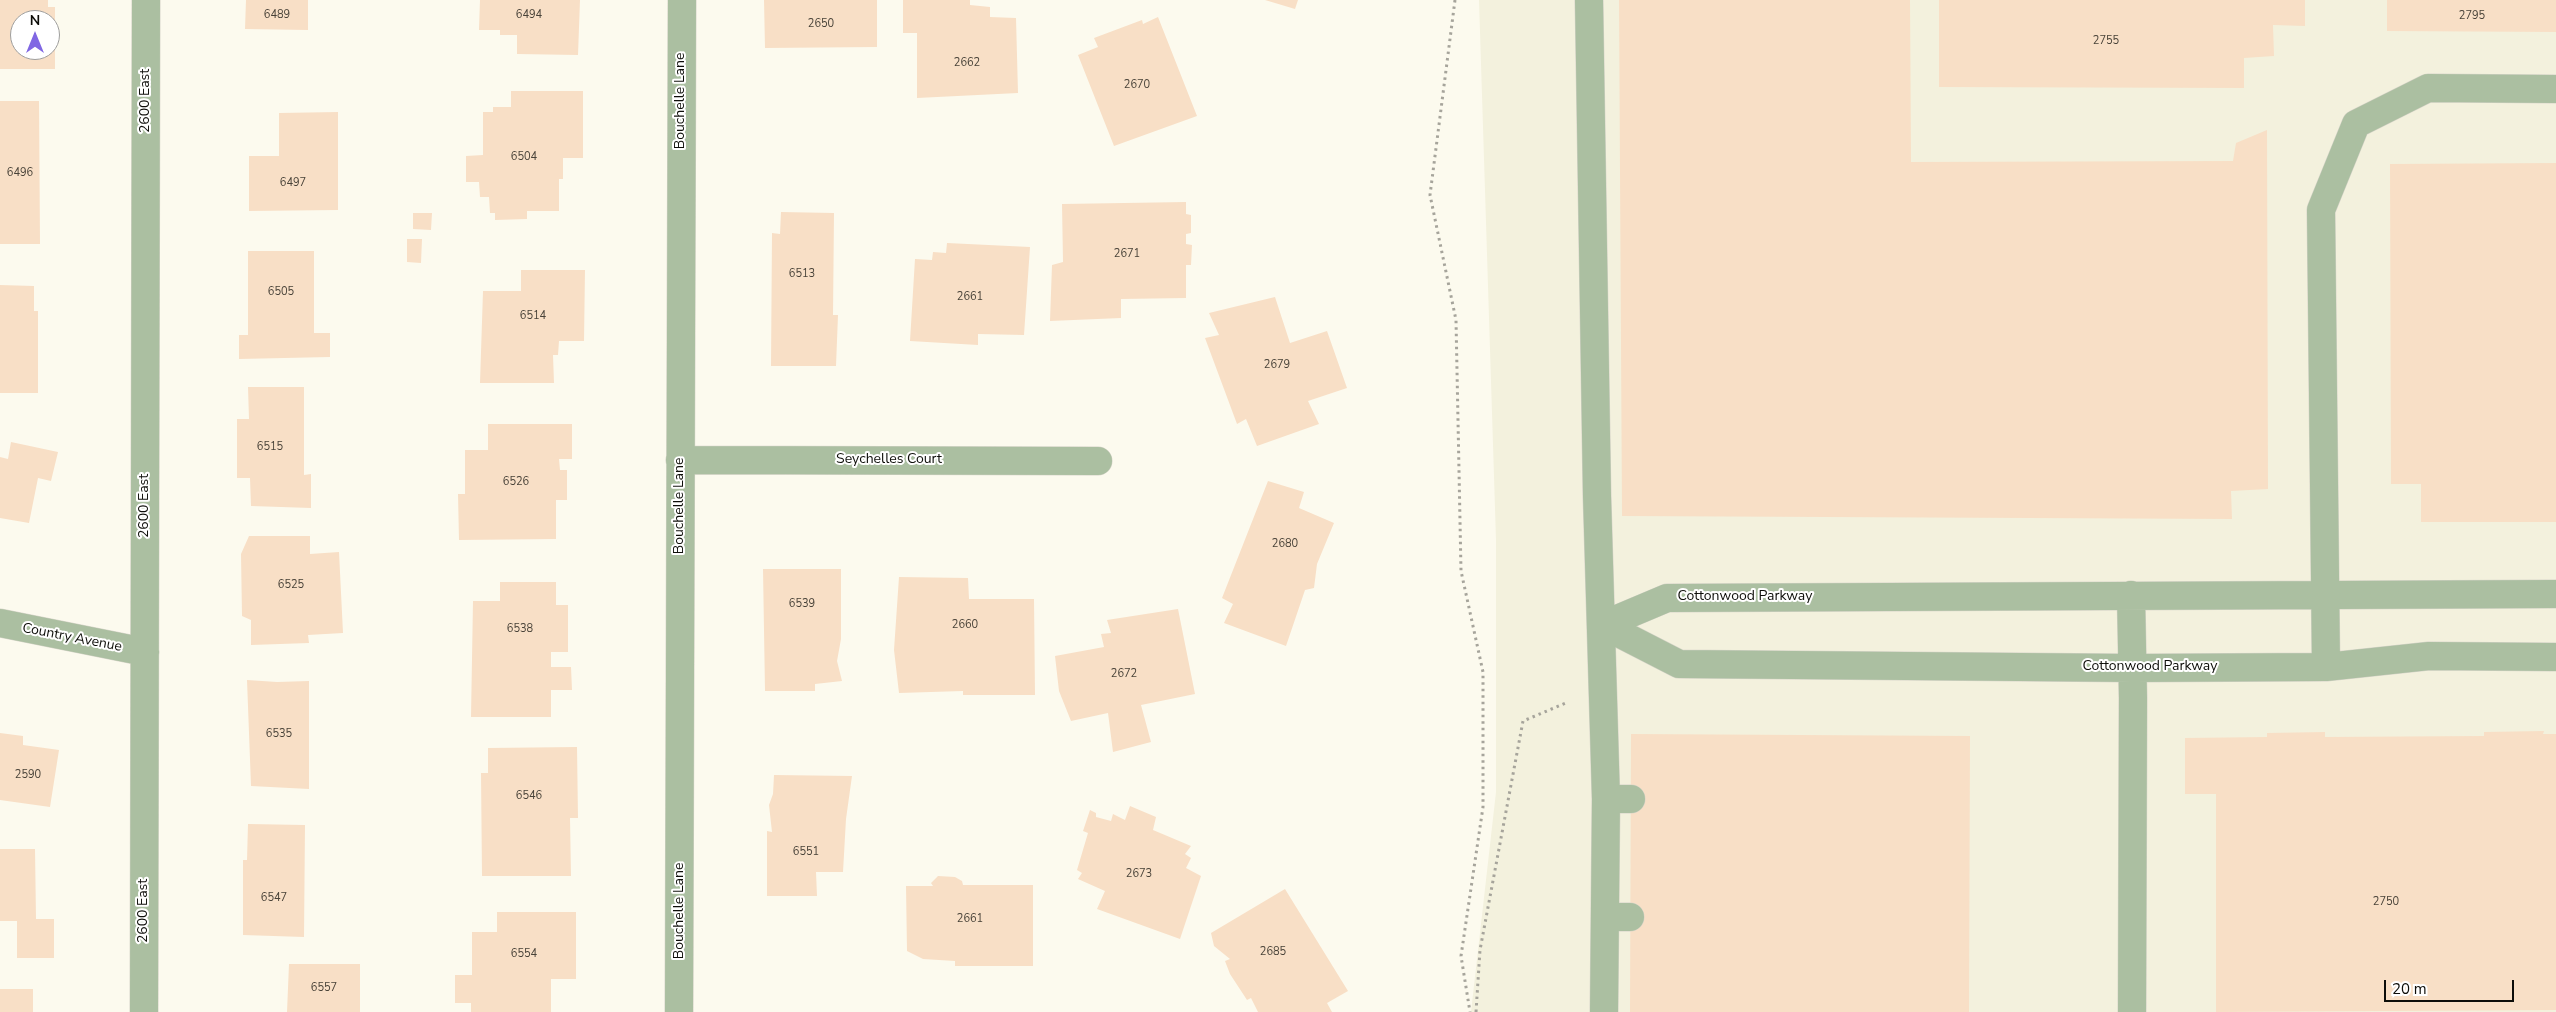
<!DOCTYPE html>
<style>
body{margin:0}
#map{position:relative;width:2556px;height:1012px;overflow:hidden;background:#fcfaee;font-family:"Nunito Sans",sans-serif}
canvas{display:block}
.north{position:absolute;left:10px;top:10px;width:50px;height:50px;box-sizing:border-box;background:#fff;border:1px solid #9e9e9d;border-radius:50%;rotate:0deg;font-size:14px;font-weight:700;line-height:20px;text-align:center;color:#0d0d09}
.north::after{content:'';display:block;margin:auto;width:18px;height:22px;background:#8067e3;clip-path:polygon(50% 0,100% 100%,50% 72%,0 100%)}
.scale{position:absolute;left:2384px;top:980px;width:130px;height:22px;box-sizing:border-box;border:2px solid #0d0d09;border-top:0;padding-left:6px;font-size:15px;line-height:18px;white-space:nowrap;color:#0d0d09;-webkit-text-stroke:4px #fff;paint-order:stroke}
</style>
<div id="map">
<canvas width="2556" height="1012"></canvas>
<div class="north">N</div>
<div class="scale">20 m</div>
</div>
<script>
const ctx = document.querySelector('canvas').getContext('2d');
ctx.lineJoin = 'round';
function fillPath(path, color) {
  ctx.fillStyle = color;
  ctx.fill(path, 'evenodd');
}
function stroke(path, color, width, dash) {
  ctx.strokeStyle = color;
  ctx.lineWidth = width;
  ctx.lineCap = dash ? 'butt' : 'round';
  ctx.setLineDash(dash || []);
  ctx.stroke(path);
}
function drawText(font, color, halo, rows, align = 'center') {
  ctx.font = font + ' "Nunito Sans",sans-serif';
  ctx.lineWidth = 4;
  ctx.setLineDash([]);
  ctx.textBaseline = 'middle';
  ctx.strokeStyle = halo;
  ctx.fillStyle = color;
  for (const [text, x, y, turn = 0] of rows) {
    ctx.save();
    ctx.translate(x, y);
    ctx.rotate((+turn || 0) * Math.PI / 180);
    ctx.textAlign = isNaN(turn) ? turn : align;
    if (halo) ctx.strokeText(text, 0, 0);
    ctx.fillText(text, 0, 0);
    ctx.restore();
  }
}
const built = new Path2D(`
 M1479,0H2556V1012H1471L1496,792V540Z`);
const building = new Path2D(`
 M0,0H48V7H55V69H0ZM20,20H50V50H20Z
 M246,0H308V30L245,29Z
 M480,0H580L578,55L517,54V35H500V30H479Z
 M764,0H877V47L765,48Z
 M903,0H970V5L990,7V17L1016,18L1018,93L917,98V33H903Z
 M1265,0H1298L1295,9Z
 M1619,0H1910L1911,162L2233,161L2236,143L2267,130L2268,489L2231,491L2232,519L1622,516Z
 M1939,0H2305V26L2273,25L2274,56L2244,58V88L1939,87Z
 M2387,0H2556V32L2387,31Z
 M1158,17L1197,116L1114,146L1078,55L1098,47L1094,38L1142,20L1143,24Z
 M511,91H583V158H563V179H559V211H527V219L495,220V213H490L489,197H480L479,182H466V156L483,155V112H493V107H511Z
 M0,101H39L40,244H0Z
 M338,112V210L249,211V156H279V113Z
 M2556,163V522H2421V484H2391L2390,164Z
 M1186,202V214L1191,215V233L1186,234V244L1192,245L1191,265H1186V298L1121,299V318L1050,321L1052,265L1063,262L1062,204Z
 M781,212L834,213L833,315H838L836,366H771L772,233L780,234Z
 M413,213H432L431,230L413,229Z
 M407,239H422L421,263L407,262Z
 M947,243L1030,247L1024,335L978,334V345L910,341L915,259L932,260L933,252L946,253Z
 M248,251H314V333H330V357L239,359V335H248Z
 M521,270H585L584,341H559L558,355H553L554,383H480L483,291H521Z
 M0,285L34,286V311H38V393H0Z
 M1275,297L1290,343L1327,331L1347,388L1308,401L1319,424L1257,446L1246,419L1237,424L1205,338L1219,335L1209,313Z
 M248,387H304V475L311,474V508L251,506L250,478H237V419H249Z
 M488,424H572V459H559L560,470H567V500H556V539L459,540L458,494H465V450H488Z
 M11,442L58,452L51,481L38,478L29,523L0,518V457L8,459Z
 M1268,481L1304,492L1299,508L1334,523L1317,564L1314,588L1305,590L1286,646L1224,623L1233,604L1222,598Z
 M249,536H310V554L339,552L343,633L308,635L309,643L251,645V620L242,616L241,554Z
 M763,569H841V639L837,661L842,681L815,684V691H765Z
 M899,577L968,578L969,599H1034L1035,695H963V691L899,693L894,650Z
 M500,582H556V605H568V652H551V667H571L572,690H551V717H471L473,601H500Z
 M1178,609L1195,694L1141,705L1151,742L1113,752L1108,713L1071,721L1059,691L1055,656L1104,647L1101,634L1111,633L1107,620Z
 M247,680L277,682L309,681V789L251,786Z
 M2544,731L2543,734H2556V1010L2216,1012V794H2185V738L2267,737V733L2325,732V737L2484,736V732Z
 M0,733L23,736V745L59,750L50,807L0,800Z
 M1631,734L1970,736L1969,1012H1630Z
 M577,747L578,818H570L571,876H482L481,773H488V748Z
 M774,775L852,776L846,819L843,872H816L817,896H767V831L772,832L769,805L773,794Z
 M1130,806L1156,817L1153,830L1191,846L1185,854L1191,858L1186,868L1201,876L1180,939L1097,909L1105,891L1078,879L1082,873L1077,870L1088,833L1083,831L1090,810L1096,813V817L1111,821L1113,814L1125,820Z
 M248,824L305,825L304,937L243,935V860H247Z
 M0,849H35L36,919H54V958H17V921H0Z
 M938,876L955,877L962,881L963,885H1033V966H955V961L923,959L907,951L906,886H933L931,883Z
 M1285,889L1348,991L1327,1003L1332,1012H1258L1251,998L1247,1000L1230,974L1225,961L1230,959L1214,946L1211,933Z
 M497,912H576V979H551V1012H471V1003H455V975H472V932H497Z
 M289,964H360V1012H287Z
 M0,989H33V1012H0Z`);
const path = new Path2D(`
 M1455,0L1430,195L1456,320L1461,571L1483,672V807L1461,956L1470,1012
 M1476,1012L1480,950L1523,721L1566,703`);
const minor = new Path2D(`
 M1589,0L1597,496L1606,799L1604,1012
 M680,460L1098,461
 M2131,595L2133,698L2132,1012
 M0,623L145,652
 M1603,625L1679,664L2133,668L2326,667L2429,656L2556,657
 M1603,625L1667,598L2556,594
 M2326,667L2321,210L2356,124L2428,88L2556,89
 M1606,799H1631
 M1605,917H1630
 M144,1012L146,0
 M679,1012L682,0`);
const numberNames = [
 ["6489",277,15],
 ["6494",529,15],
 ["2795",2472,16],
 ["2650",821,24],
 ["2755",2106,41],
 ["2662",967,63],
 ["2670",1137,85],
 ["6504",524,157],
 ["6496",20,173],
 ["6497",293,183],
 ["2671",1127,254],
 ["6513",802,274],
 ["6505",281,292],
 ["2661",970,297],
 ["6514",533,316],
 ["2679",1277,365],
 ["6515",270,447],
 ["6526",516,482],
 ["2680",1285,544],
 ["6525",291,585],
 ["6539",802,604],
 ["2660",965,625],
 ["6538",520,629],
 ["2672",1124,674],
 ["6535",279,734],
 ["2590",28,775],
 ["6546",529,796],
 ["6551",806,852],
 ["2673",1139,874],
 ["6547",274,898],
 ["2750",2386,902],
 ["2661",970,919],
 ["2685",1273,952],
 ["6554",524,954],
 ["6557",324,988]
];
const streetNames = [
 ["2600 East",146,101,-90],
 ["Bouchelle Lane",681,101,-90],
 ["Seychelles Court",889,460],
 ["2600 East",145,506,-90],
 ["Bouchelle Lane",680,506,-90],
 ["Cottonwood Parkway",1745,597],
 ["Country Avenue",72,638,11],
 ["Cottonwood Parkway",2150,667],
 ["2600 East",144,911,-90],
 ["Bouchelle Lane",680,911,-90]
];
fillPath(built, '#f3f1dd');
fillPath(building, '#f8dfc6');
stroke(minor, '#d6d4c9', 29);
stroke(path, '#a6a49b', 3, [2.5, 4]);
stroke(minor, '#abbfa1', 28);
drawText('11px', '#484238', null, numberNames);
drawText('14px', '#0d0d09', '#fff', streetNames);
</script>
